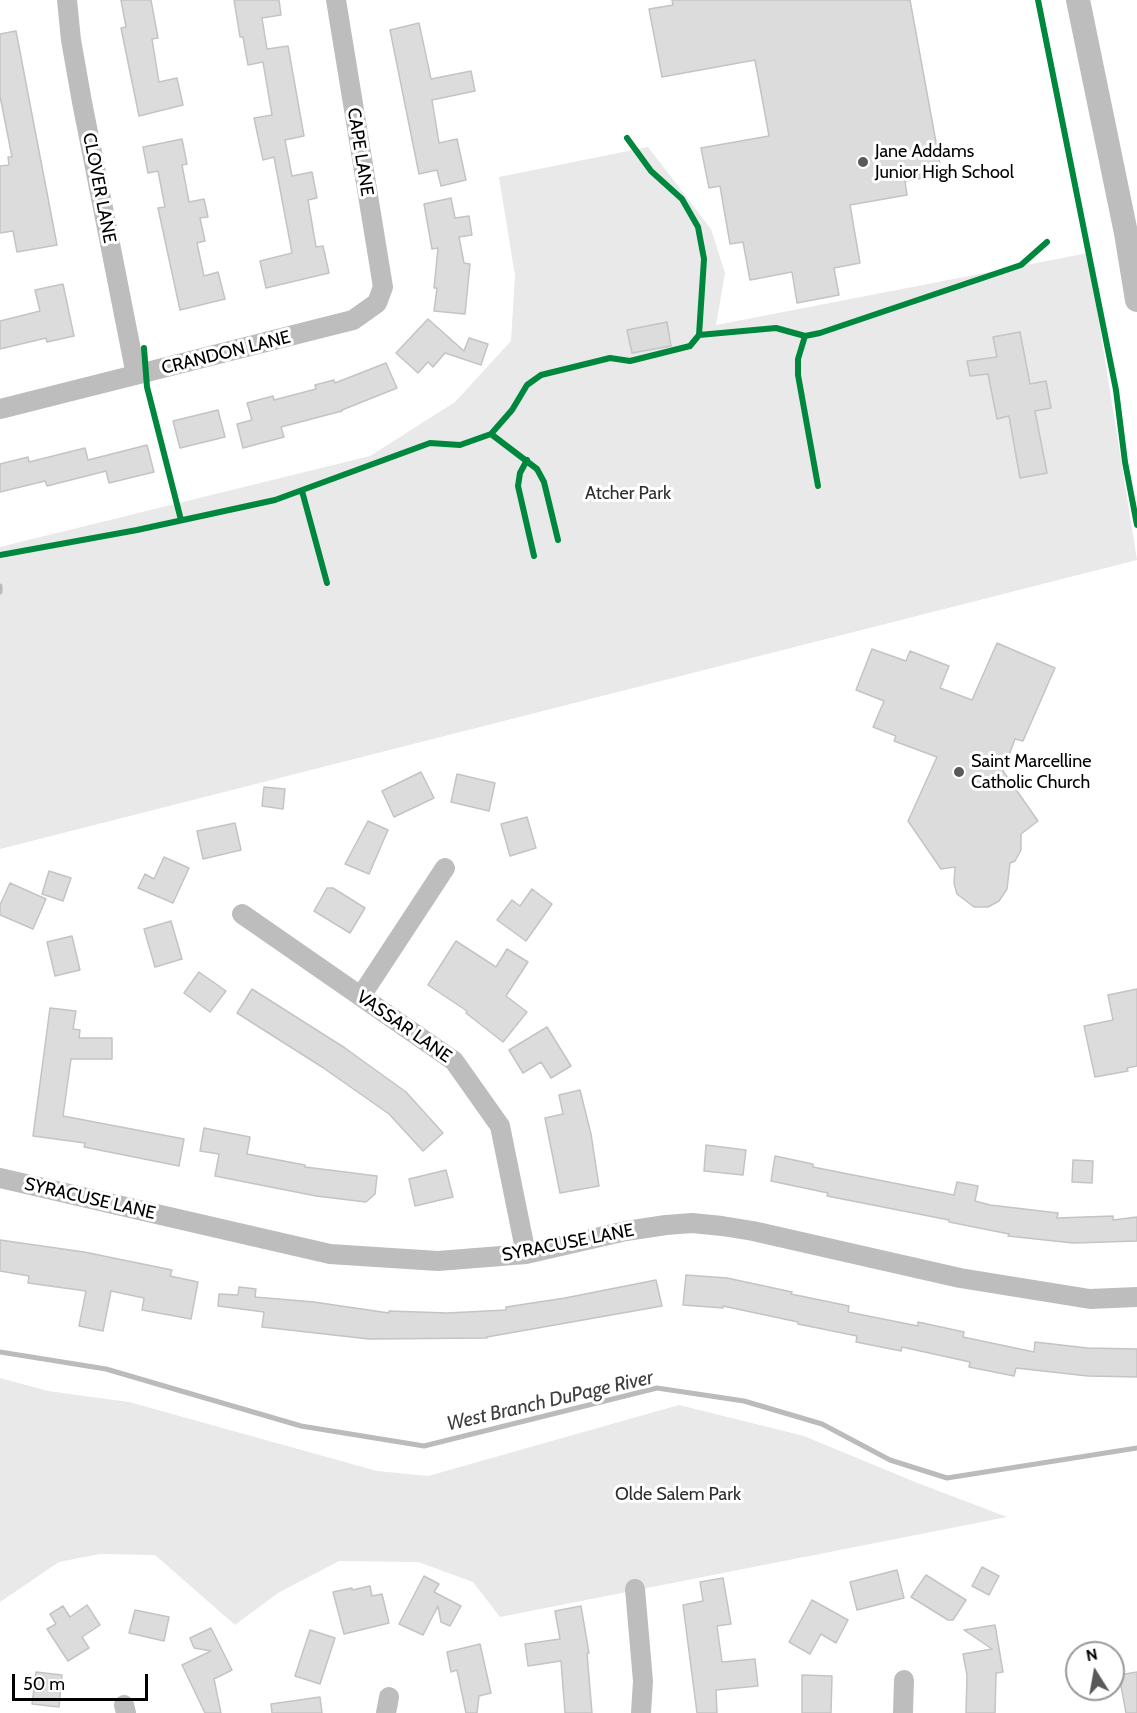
<!DOCTYPE html>
<style>
body{margin:0}
#map{position:relative;width:1137px;height:1713px;overflow:hidden;background:#fff;font-family:Cabin,sans-serif}
canvas{display:block}
.north{position:absolute;left:1065px;top:1641px;width:60px;height:60px;box-sizing:border-box;background:#fff;border:2px solid #999;border-radius:50%;rotate:349deg;font-size:16px;font-weight:700;line-height:24px;text-align:center;color:#000}
.north::after{content:'';display:block;margin:auto;width:21px;height:27px;background:#595959;clip-path:polygon(50% 0,100% 100%,50% 72%,0 100%)}
.scale{position:absolute;left:12px;top:1674px;width:136px;height:27px;box-sizing:border-box;border:3px solid #000;border-top:0;padding-left:8px;font-size:18px;line-height:21px;white-space:nowrap;color:#000;-webkit-text-stroke:4px #fff;paint-order:stroke}
</style>
<div id="map">
<canvas width="1137" height="1713"></canvas>
<div class="north">N</div>
<div class="scale">50 m</div>
</div>
<script>
const ctx = document.querySelector('canvas').getContext('2d');
ctx.lineJoin = 'round';
function fillPath(path, color) {
  ctx.fillStyle = color;
  ctx.fill(path, 'evenodd');
}
function stroke(path, color, width, dash) {
  ctx.strokeStyle = color;
  ctx.lineWidth = width;
  ctx.lineCap = dash ? 'butt' : 'round';
  ctx.setLineDash(dash || []);
  ctx.stroke(path);
}
function drawText(font, color, halo, rows, align = 'center') {
  ctx.font = font + ' Cabin,sans-serif';
  ctx.lineWidth = 6;
  ctx.setLineDash([]);
  ctx.textBaseline = 'middle';
  ctx.strokeStyle = halo;
  ctx.fillStyle = color;
  for (const [text, x, y, turn = 0] of rows) {
    ctx.save();
    ctx.translate(x, y);
    ctx.rotate((+turn || 0) * Math.PI / 180);
    ctx.textAlign = isNaN(turn) ? turn : align;
    if (halo) ctx.strokeText(text, 0, 0);
    ctx.fillText(text, 0, 0);
    ctx.restore();
  }
}
const green = new Path2D(`
 M648,147L711,229L725,273L716,325L1088,253L1137,560L0,849V547L370,456L455,402L511,341L515,276L499,177Z
 M0,1378L48,1391L129,1402L377,1471L428,1476L679,1405L804,1436L915,1482L1007,1517L500,1617L473,1582L418,1562L339,1561L278,1593L235,1625L155,1555L100,1554L59,1562L0,1602Z`);
const stream = new Path2D(`
 M0,592V586
 M0,1352L106,1369L301,1426L424,1446L657,1388L744,1401L822,1424L890,1460L947,1478L1137,1448`);
const building = new Path2D(`
 M121,0H151L158,38L152,39L159,82L177,78L183,105L139,116L121,28L126,27Z
 M234,0H279L281,15L262,18L267,49L288,46L304,136L285,140L292,176L312,172L317,198L308,200L316,247L323,246L329,273L266,288L260,261L292,253L274,157L263,160L254,118L272,115L263,62L248,65L243,37H240Z
 M672,0H910L940,164L933,165L935,176L905,181L907,195L850,205L860,263L834,268L839,295L797,303L792,272L750,280L743,242L730,244L720,186L709,188L701,148L769,136L755,60L662,77L649,9L673,5Z
 M419,23L431,79L471,71L475,91L432,100L439,143L457,139L466,180L441,186L437,170L419,174L390,30Z
 M16,31L57,245L17,252L13,231L0,233V166L9,165L8,157H12L0,96V34Z
 M182,139L187,164L182,165L189,202L204,199L208,217L200,218L205,241L197,243L204,276L218,272L225,299L180,310L158,208L165,207L158,171L148,173L143,147Z
 M451,198L455,218L469,216L472,235L459,237L464,263L470,264L465,314L434,311L437,288H434L438,248L432,249L424,204Z
 M63,284L74,336L47,342L46,338L0,349V321L40,311L35,290Z
 M428,319L464,351L469,338L488,344L481,365L445,353L433,367L428,362L418,373L396,353Z
 M667,322L671,346L632,353L627,330Z
 M1020,332L1030,384L1046,381L1051,408L1035,411L1047,473L1020,478L1009,416L997,419L988,374L970,376L967,361L997,357L993,337Z
 M386,363L397,388L342,410V411L281,427L284,437L243,448L237,424L252,420L247,403L273,396L274,400L316,389L315,385L334,380L335,383Z
 M218,410L225,437L180,448L173,421Z
 M147,445L154,472L109,483L106,471L47,486L45,481L0,492V464L28,457L29,462L85,448L88,460Z
 M997,643L1055,668L1023,741L1015,739L1003,771L1038,821L1021,834V850L1015,861L1010,863L1007,889L999,901L988,907H974L957,894L954,883L955,867L941,869L908,821L937,757L894,741L896,736L873,727L884,701L856,690L872,649L906,661L910,651L949,666L940,688L972,700Z
 M421,772L434,798L394,817L382,791Z
 M457,774L495,783L489,811L451,802Z
 M264,787L285,789L283,809L262,806Z
 M527,817L536,848L510,856L501,824Z
 M368,821L388,830L369,874L345,864Z
 M235,823L241,850L203,859L197,831Z
 M164,857L189,868L173,903L138,888L145,874L154,879Z
 M49,871L71,878L63,901L42,894Z
 M10,883L46,899L33,929L0,915V905Z
 M327,888H333L365,908L350,933L314,911Z
 M532,889L552,904L526,941L497,920L512,900L520,906Z
 M171,921L182,959L155,967L144,929Z
 M72,936L80,970L55,976L47,942Z
 M456,941L496,967L507,949L528,962L506,996L527,1012L503,1042L466,1013L467,1011L428,985Z
 M199,972L226,991L210,1012L184,993Z
 M252,989L345,1048L406,1092L443,1133L423,1151L389,1114L322,1067L237,1013Z
 M1137,989V1066L1127,1068L1128,1071L1095,1077L1084,1026L1113,1020L1108,995Z
 M50,1008L76,1011L73,1029L80,1030L79,1038H112V1059H71L63,1116L184,1139L179,1166L84,1147L85,1143L33,1136Z
 M547,1027L571,1066L551,1078L541,1062L523,1073L509,1050Z
 M580,1090L591,1134L599,1186L560,1193L545,1118L563,1114L559,1095Z
 M204,1128L250,1137L247,1154L305,1165V1167L377,1176L375,1194L366,1202L316,1196L215,1176L219,1154L200,1151Z
 M706,1145L746,1150L743,1175L704,1171Z
 M775,1156L813,1164V1167L954,1195L957,1182L978,1186L975,1201L990,1205L1058,1213L1057,1218L1113,1216V1220L1137,1217V1241L1073,1243L1008,1236L1009,1234L949,1222V1220L827,1196L828,1193L771,1181Z
 M1073,1160L1093,1161L1092,1183L1072,1182Z
 M446,1170L453,1197L415,1206L409,1179Z
 M0,1240L84,1252L172,1270L170,1276L198,1282L191,1319L142,1310L144,1298L111,1291L103,1331L79,1326L86,1291L28,1283L29,1276L0,1271Z
 M686,1275L727,1278L792,1292L791,1294L849,1306L848,1312L918,1326V1322L964,1332L963,1337L1034,1352L1035,1342L1087,1348L1137,1349V1377L1088,1376L1016,1368L1014,1376L969,1367L970,1362L902,1347L901,1351L856,1342L857,1336L798,1324V1322L723,1306V1308L683,1305Z
 M656,1280L662,1306L487,1337V1338L369,1339L262,1327L264,1312L218,1306L219,1294L238,1295L239,1287L256,1289L255,1297L314,1302L389,1313V1311L447,1313L506,1310V1307L565,1298Z
 M982,1567L999,1576L989,1595L972,1586Z
 M897,1570L904,1598L857,1610L850,1582Z
 M926,1575L966,1600L953,1620H948L911,1597Z
 M424,1576L439,1584L434,1592L461,1606L450,1626L441,1622L438,1606L423,1635L399,1624Z
 M723,1578L731,1624L717,1626L722,1662L755,1659L758,1686L716,1690L717,1713H697L683,1605L703,1601L700,1582Z
 M370,1586L372,1596L382,1594L389,1623L344,1634L333,1592L352,1588V1590Z
 M812,1600L848,1620L836,1643L821,1634L810,1654L789,1642Z
 M87,1605L100,1625L82,1637L89,1648L68,1661L47,1629L56,1624L50,1614L63,1606L70,1617Z
 M581,1606L589,1653H587L592,1713H565L561,1661L528,1666L525,1644L560,1639L555,1611Z
 M135,1610L169,1617L164,1641L129,1633Z
 M995,1625L1003,1672L996,1673L995,1713H966L967,1675L963,1654L992,1649L964,1630Z
 M211,1628L232,1670L214,1679L221,1713H205L182,1665L211,1651L194,1648L190,1638Z
 M310,1630L335,1638L320,1684L295,1676Z
 M480,1644L491,1693L479,1696L477,1713H466L457,1670L451,1672L447,1652Z
 M36,1672L62,1675L59,1707L32,1704Z
 M1137,1672V1713H1126L1119,1675Z
 M802,1675L832,1676L831,1713H802Z
 M320,1697L322,1713H272L271,1704Z`);
const minor = new Path2D(`
 M67,0L71,40L82,102L136,375
 M0,409L353,320L377,303L383,287L336,0
 M242,914L454,1061L500,1126L526,1254
 M361,996L445,868
 M0,1178L330,1254L438,1261L526,1254L626,1231L666,1225L692,1223L722,1226L753,1231L960,1278L1090,1299L1137,1297
 M635,1589L643,1681L641,1713
 M124,1705L126,1713
 M386,1713L389,1697
 M903,1713L904,1680`);
const tertiary = new Path2D(`
 M1078,0L1126,233L1137,300`);
const cycleway = new Path2D(`
 M1038,0L1116,390L1125,462L1137,525
 M627,138L651,171L682,199L698,227L704,259L699,335
 M805,336L798,359V375L818,486
 M144,348L147,387L181,520
 M491,434L537,469L544,482L558,540
 M527,460L520,473L518,486L534,556
 M302,491L327,583
 M0,555L137,530L275,500L430,443L460,445L491,434L512,410L527,385L541,375L610,358L630,361L690,346L699,335L776,328L805,336L820,333L1021,265L1047,242`);
const markers = [
 [863,162,6,"#595959"],
 [959,772,6,"#595959"]
];
const streetNames = [
 ["CAPE LANE",360,152,81],
 ["CLOVER LANE",99,188,79],
 ["CRANDON LANE",226,353,-14],
 ["VASSAR LANE",404,1027,35],
 ["SYRACUSE LANE",90,1199,13],
 ["SYRACUSE LANE",568,1243,-11]
];
const poiNames = [
 ["Jane Addams",875,152],
 ["Junior High School",875,173],
 ["Saint Marcelline",971,762],
 ["Catholic Church",971,783]
];
const parkNames = [
 ["Atcher Park",628,494],
 ["Olde Salem Park",678,1495]
];
const waterNames = [
 ["West Branch DuPage River",550,1401,-13]
];
fillPath(green, '#e9e9e9');
stroke(stream, '#bbb', 5);
fillPath(building, '#dcdcdc');
stroke(building, '#c4c4c4', 1.5);
stroke(minor, '#bdbdbd', 20);
stroke(tertiary, '#bdbdbd', 24);
stroke(cycleway, '#00873e', 6);
for (const [x, y, r, color] of markers) {
  const dot = new Path2D();
  dot.arc(x, y, r, 0, 2 * Math.PI);
  ctx.fillStyle = color;
  ctx.fill(dot);
  stroke(dot, '#fff', 2);
}
drawText('18px', '#000', '#fff', streetNames);
drawText('18px', '#000', '#fff', poiNames, 'left');
drawText('18px', '#2e2e2e', '#fff', parkNames);
drawText('italic 20px', '#3f3f3f', '#fff', waterNames);
</script>
